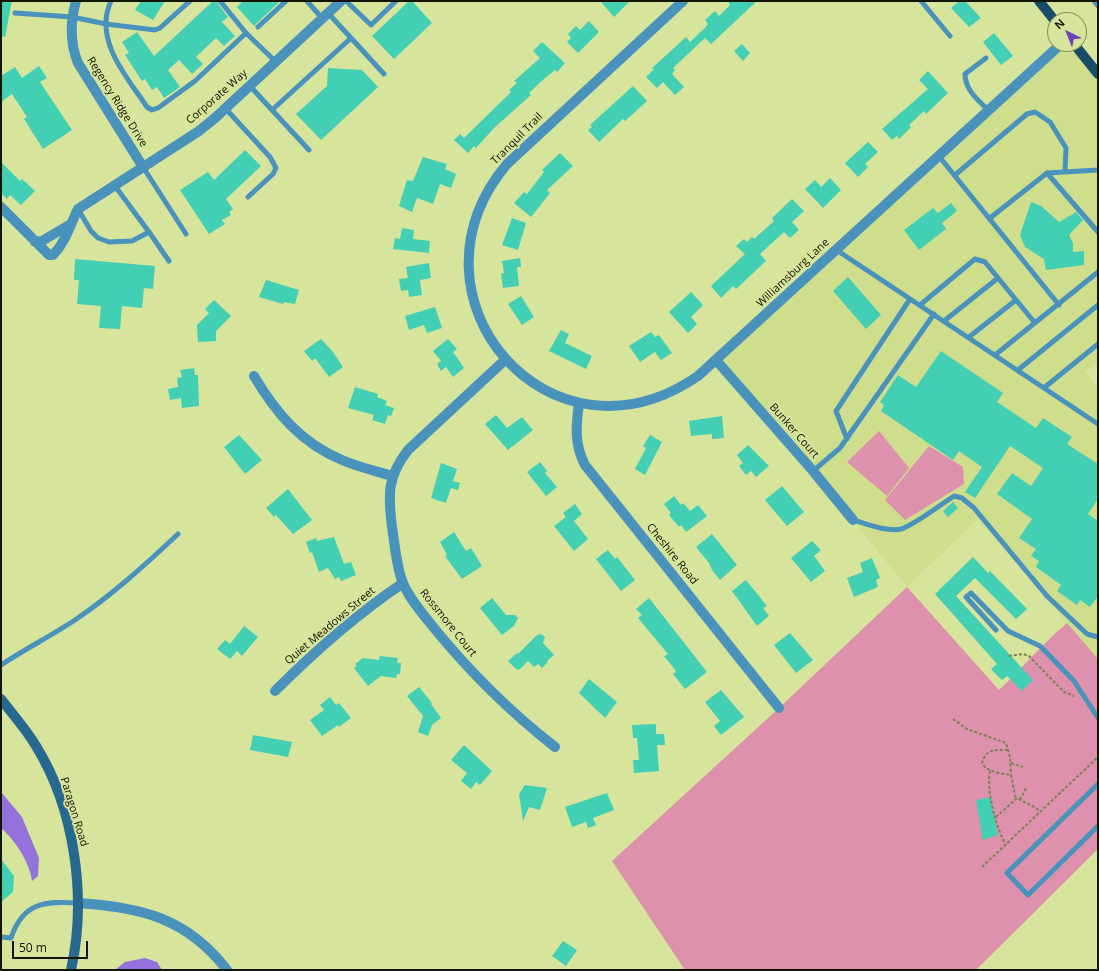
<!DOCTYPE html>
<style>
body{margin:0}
#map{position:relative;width:1099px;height:971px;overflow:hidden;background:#d7e49c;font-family:"Open Sans",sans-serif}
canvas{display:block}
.frame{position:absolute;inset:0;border:2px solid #111400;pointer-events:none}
.north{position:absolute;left:1047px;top:12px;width:40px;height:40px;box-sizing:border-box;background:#d7e49c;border:1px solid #88915e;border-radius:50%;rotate:317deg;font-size:11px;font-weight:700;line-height:16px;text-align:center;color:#111400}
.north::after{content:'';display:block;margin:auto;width:14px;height:18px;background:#6f42b9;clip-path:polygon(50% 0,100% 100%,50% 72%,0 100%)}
.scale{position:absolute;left:12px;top:941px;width:76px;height:18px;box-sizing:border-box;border:2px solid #111400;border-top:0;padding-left:5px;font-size:12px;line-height:14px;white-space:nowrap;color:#111400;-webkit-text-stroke:3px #d7e49c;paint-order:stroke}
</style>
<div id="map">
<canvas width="1099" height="971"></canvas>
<div class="frame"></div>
<div class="north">N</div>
<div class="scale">50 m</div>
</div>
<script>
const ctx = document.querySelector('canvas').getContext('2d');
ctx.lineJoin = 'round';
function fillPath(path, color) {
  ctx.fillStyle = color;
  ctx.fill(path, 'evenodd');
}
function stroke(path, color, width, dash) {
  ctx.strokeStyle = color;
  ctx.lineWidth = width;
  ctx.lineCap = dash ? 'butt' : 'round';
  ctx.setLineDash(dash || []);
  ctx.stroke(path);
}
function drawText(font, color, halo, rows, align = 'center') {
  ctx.font = font + ' "Open Sans",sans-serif';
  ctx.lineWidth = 4;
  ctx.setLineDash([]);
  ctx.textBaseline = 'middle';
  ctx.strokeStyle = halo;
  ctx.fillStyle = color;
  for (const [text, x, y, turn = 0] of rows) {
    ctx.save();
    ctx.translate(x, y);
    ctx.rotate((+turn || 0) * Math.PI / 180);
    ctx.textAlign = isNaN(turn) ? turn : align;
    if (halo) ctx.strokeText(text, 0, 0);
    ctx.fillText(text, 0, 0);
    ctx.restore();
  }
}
const built = new Path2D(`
 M1061,44H1074L1098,74V362L1085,372L1098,388V659L978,519L907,587L813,471L716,360Z`);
const green = new Path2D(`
 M879,431L909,468L887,496L847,462Z
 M929,446L963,467L964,484L905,520L885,500Z
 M907,587L999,690C1022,668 1042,644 1067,623L1098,659V849L976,970H685L612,861L779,708Z`);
const water = new Path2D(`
 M1,792L22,817L39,858L38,876L32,881C30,863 15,840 1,828Z
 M145,958L157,962L162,970H115L125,962Z`);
const building = new Path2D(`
 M1,1H12L5,37L1,36Z
 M141,1H165L153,20L135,10Z
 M213,1H216L228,17L222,22L235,36L224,46L216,38L196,57L203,64L192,74L179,60L168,70L180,87L164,98L157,87L152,90L145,79L142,81L125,55L129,53L122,42L137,32L154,56Z
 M243,1H280L254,26L237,7Z
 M409,1H412L432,23L394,59L372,36Z
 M600,1H630L614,17Z
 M728,1H757L711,44L705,38L673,68L675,70L672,74L684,87L675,95L663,82L657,88L646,77L654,69L652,68L686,37L690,42L705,28L708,24L705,20L715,11L719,16L730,5Z
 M959,1H965L981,18L969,27L951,8Z
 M589,21L599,32L578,53L567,42L571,38L568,34L576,26L580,30Z
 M994,33L1013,56L1001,65L983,42Z
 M542,42L565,63L557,72L555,70L545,78L529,93L531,95L494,128L476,148L474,146L468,153L454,140L460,134L464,138L511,92L509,90L517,83L514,81L540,58L533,51Z
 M742,44L750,53L743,61L734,51Z
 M39,66L47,78L40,82L72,130L43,149L24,119L27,117L12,94L1,102V76L15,67L22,78Z
 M328,68L362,70L378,87L321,140L296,114L327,86Z
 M928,71L948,93L926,114L924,111L909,125L911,127L899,139L897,136L892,140L882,129L928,89L919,80Z
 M633,86L647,101L625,121L623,119L599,142L588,130L592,127L590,125Z
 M868,142L878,152L865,164L868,167L858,177L845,163Z
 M245,150L261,166L226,199L233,209L229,212L231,215L222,220L225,224L209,234L180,190L208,172L214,180Z
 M560,153L573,166L547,190L550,193L531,217L514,203L524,192L527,194L544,172L542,170Z
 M423,157L447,164L445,169L456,174L451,188L440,184L433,204L417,198L412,212L399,206L407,180L413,181Z
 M1,162L20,181L22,179L35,191L21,205L10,195L7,199L1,193Z
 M830,178L841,190L823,208L805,189L815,180L821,187Z
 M792,199L804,211L792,222L799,230L790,238L784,232L760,254L766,261L736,289L733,286L721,298L711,286L745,254L736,246L744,239L747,242L752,237L754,239L774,221L772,218Z
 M1031,202L1041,206L1059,222L1076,212L1083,220L1069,235L1073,243V252L1084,251V265L1046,270L1044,259L1025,247L1020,235Z
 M951,203L957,211L942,223L946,229L919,250L904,230L933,208L938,213Z
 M512,218L526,223L518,250L502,245Z
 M402,228L414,230L413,239L430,241L429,253L393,249L395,238L400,239Z
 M520,258L521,267H517L519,286L503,288L501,274L504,273L502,261Z
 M75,259L155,266L153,289L144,288L142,308L122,306L120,329L99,328L101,306L77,304L79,280H74Z
 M429,263L431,278L420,280L422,295L409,297L408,290L401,291L399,279L408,278L406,267Z
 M848,277L881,315L866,329L833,291Z
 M266,280L299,290L295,304L284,302L283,304L259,297Z
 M691,292L703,305L691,317L697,324L688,333L669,312Z
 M521,296L534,317L522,325L508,304Z
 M214,300L231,316L216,331V341L198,342L197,325L209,313L205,309Z
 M435,307L442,328L427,333L424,325L409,330L405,316Z
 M561,330L569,334L565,343L592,356L586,369L549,351Z
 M651,332L655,337L659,335L672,353L661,360L655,352L640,362L629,346Z
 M321,339L333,352L343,367L329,377L315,358L312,361L304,351Z
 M448,339L457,349L453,352L464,368L453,377L446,367L441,371L437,364L441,361L433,351Z
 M941,351L1003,393L997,402L1036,428L1043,418L1072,437L1067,444L1098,464V499L1088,514L1098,521V596L1090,607L1080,600L1077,605L1057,591L1061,585L1036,567L1039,561L1031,556L1036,549L1019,538L1032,519L997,494L1012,473L1031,486L1043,468L1010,446L975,498L965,492L982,467L959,451L953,460L881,411L884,405L880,402L898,375L916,387Z
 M194,368L195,375H198L199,406L182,408L181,398L170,400L168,389L178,387L177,378L182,377L180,370Z
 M355,387L378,394L377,397L387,401L385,405L394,408L391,416L388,415L385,424L372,420L374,415L348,408Z
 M496,415L507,428L522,417L533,430L508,450L485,424Z
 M722,416L724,438L712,439V434L691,436L689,421Z
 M239,435L262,460L245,474L224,447Z
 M650,435L662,442L645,475L635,469L646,448L643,446Z
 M748,445L769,466L756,477L751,471L746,475L739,466L743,463L737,455Z
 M540,462L547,471L545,473L557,487L546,496L527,472Z
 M441,463L457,469L453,481L460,483L458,490L451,488L446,503L431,498Z
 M782,486L804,512L787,526L765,500Z
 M288,489L312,520L293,534L276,515L274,517L266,508Z
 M674,496L681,505L683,503L690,511L698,505L707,516L686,532L681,525L679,527L669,515L671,513L664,504Z
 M953,502L958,508L948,517L943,511Z
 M575,504L582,514L574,521L588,539L574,551L554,526L566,517L563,513Z
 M454,532L466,551L471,548L482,566L462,579L445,556L447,555L440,542Z
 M712,534L737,565L720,580L712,570L709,563L696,547Z
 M334,537L344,564L351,562L356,575L341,581L339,577L335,579L328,568L319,572L312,552L310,553L306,542L316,538L317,541Z
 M812,541L821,550L814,556L825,571L811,582L791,558Z
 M608,550L615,559L617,557L635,580L621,591L596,559Z
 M973,557L988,573L990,571L1027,609L1016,619L975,578L956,596L1033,680L1022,691L1007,676L1002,680L991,669L997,664L935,594Z
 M872,558L880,578L876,580L878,587L854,597L847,578L863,572L860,563Z
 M746,580L767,606L763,608L769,616L757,626L732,591Z
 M492,598L506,615H515L518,618L514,626L502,635L480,608Z
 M649,598L707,672L685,689L673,674L676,671L664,656L668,654L638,618L642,615L636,609Z
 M244,626L258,637L242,656L237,651L230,659L217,649L225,640L230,644Z
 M790,633L813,660L796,673L774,645Z
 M541,634L545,637L543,643L554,655L547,661L548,662L542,668L538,664L534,667L528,661L519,670L515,668L508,661L517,653L518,654L537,635Z
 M380,656L398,658L397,663H401L400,674H397L396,678L381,676L368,686L354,668L357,666L355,664L363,658L379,660Z
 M589,679L617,702L605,718L579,693Z
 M419,687L432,703L431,704L441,718L432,725L428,736L418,732L423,716L407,696Z
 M721,690L744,717L721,735L714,726L720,721L705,702Z
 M330,697L336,705L339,703L351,718L339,727L338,725L322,736L310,720L324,710L320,705Z
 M656,724V734H664L665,745H657L659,771L634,773L633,760H639L637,738H633L632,725Z
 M253,735L292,742L288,757L250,750Z
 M464,745L492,771L480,785L476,782L471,789L461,781L467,773L451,760Z
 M525,785L547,788L540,810L529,807L523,821L519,794Z
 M607,793L614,810L593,818L596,825L588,828L586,822L572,827L565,807Z
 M990,797L998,835L983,840L976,800Z
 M1,859L14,876L13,892L1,902Z
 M563,941L577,950L566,966L552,956Z`);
const path = new Path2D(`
 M1009,656L1023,654L1029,656L1064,692L1074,696
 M953,719L967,729L1006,743L1010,757L1011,775
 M1008,750C994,750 986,749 982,763C987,773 1001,773 1011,775L1016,800
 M1011,763L1023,767
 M990,771C986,790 996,828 1006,845
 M1020,800L1026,788
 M996,817L1017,798C1025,803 1033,805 1040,811
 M982,867L1098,757`);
const lane = new Path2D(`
 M111,1C93,40 127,77 147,107L152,110L158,108L195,81L246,33
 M220,1L246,33L275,61
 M307,1L322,18
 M346,1L371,25L396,1
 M921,1L950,36
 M1094,1L1098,6
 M15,13L72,17L106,24L155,30L160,28L190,1
 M258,27L286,1
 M351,38L384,74
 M986,58L965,74C965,90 978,100 988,110
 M249,85L272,110L351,38L328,13
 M225,108L270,157L276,168L273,174L248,197
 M272,110L309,150
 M938,155L1059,305
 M143,167L186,234
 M1047,173L1098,232
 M955,175L1027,114L1035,112L1050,122L1066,148L1065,172
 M115,186L149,232
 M78,209L91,231L98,238L109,242L132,241L149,232L169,261
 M990,218L1047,173L1098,170
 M835,249L1098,424
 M920,305L975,259L985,262L1035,323
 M944,321L998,278
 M969,337L1016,300
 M995,355L1098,272
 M1018,370L1098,305
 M1045,387L1098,344
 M847,439L836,411L910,299
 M813,471L840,448L934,314
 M853,520C867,524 886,532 901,529C913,526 943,503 954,496L962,498L974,508L1047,596L1087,634L1098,637
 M996,630L966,597L971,593L1008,631L1040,646L1074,681L1098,718
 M1,665C25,649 51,636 75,620C112,595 145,565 178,534
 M1098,784L1007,873L1028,895L1098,826
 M1,937L11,938C23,902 45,901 78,903`);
const street = new Path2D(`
 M76,1C70,22 70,43 78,63L143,167
 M683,1L507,164C395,297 550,478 698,376L1061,44
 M1,207L49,255H53C66,242 70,225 78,209L199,131L215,118L341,1
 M35,242L42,241L71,224
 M506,359L408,450C387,477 388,495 392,527C395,545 396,566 403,583C410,600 423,614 434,628C470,672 509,711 555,747
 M716,360L813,471L853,520
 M254,376C276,413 301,443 342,460C358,467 376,471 392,476
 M579,403C576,426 574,444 585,465L779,708
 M275,691C314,652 357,614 403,583
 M78,903C141,907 187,918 227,970`);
const secondary = new Path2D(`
 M1,699C13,715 26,729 36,746C75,809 87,898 71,970`);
const primary = new Path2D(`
 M1039,1L1055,21
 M1074,44L1098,74`);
const streetNames = [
 ["Corporate Way",217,97,-41],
 ["Regency Ridge Drive",117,102,58],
 ["Tranquil Trail",517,139,-45],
 ["Williamsburg Lane",793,273,-43],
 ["Bunker Court",794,431,49],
 ["Cheshire Road",672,554,51],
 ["Rossmore Court",448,623,51],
 ["Quiet Meadows Street",330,626,-40],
 ["Paragon Road",74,812,73]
];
fillPath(built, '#cfde8d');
fillPath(green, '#de91ac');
fillPath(water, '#9471db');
fillPath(building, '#43cfb4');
stroke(path, '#7a8253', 2, [3, 2]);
stroke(lane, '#4992bc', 5);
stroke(street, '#4992bc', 10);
stroke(secondary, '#27698e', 10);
stroke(primary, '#164c69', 10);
drawText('11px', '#111400', '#d7e49c', streetNames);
</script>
